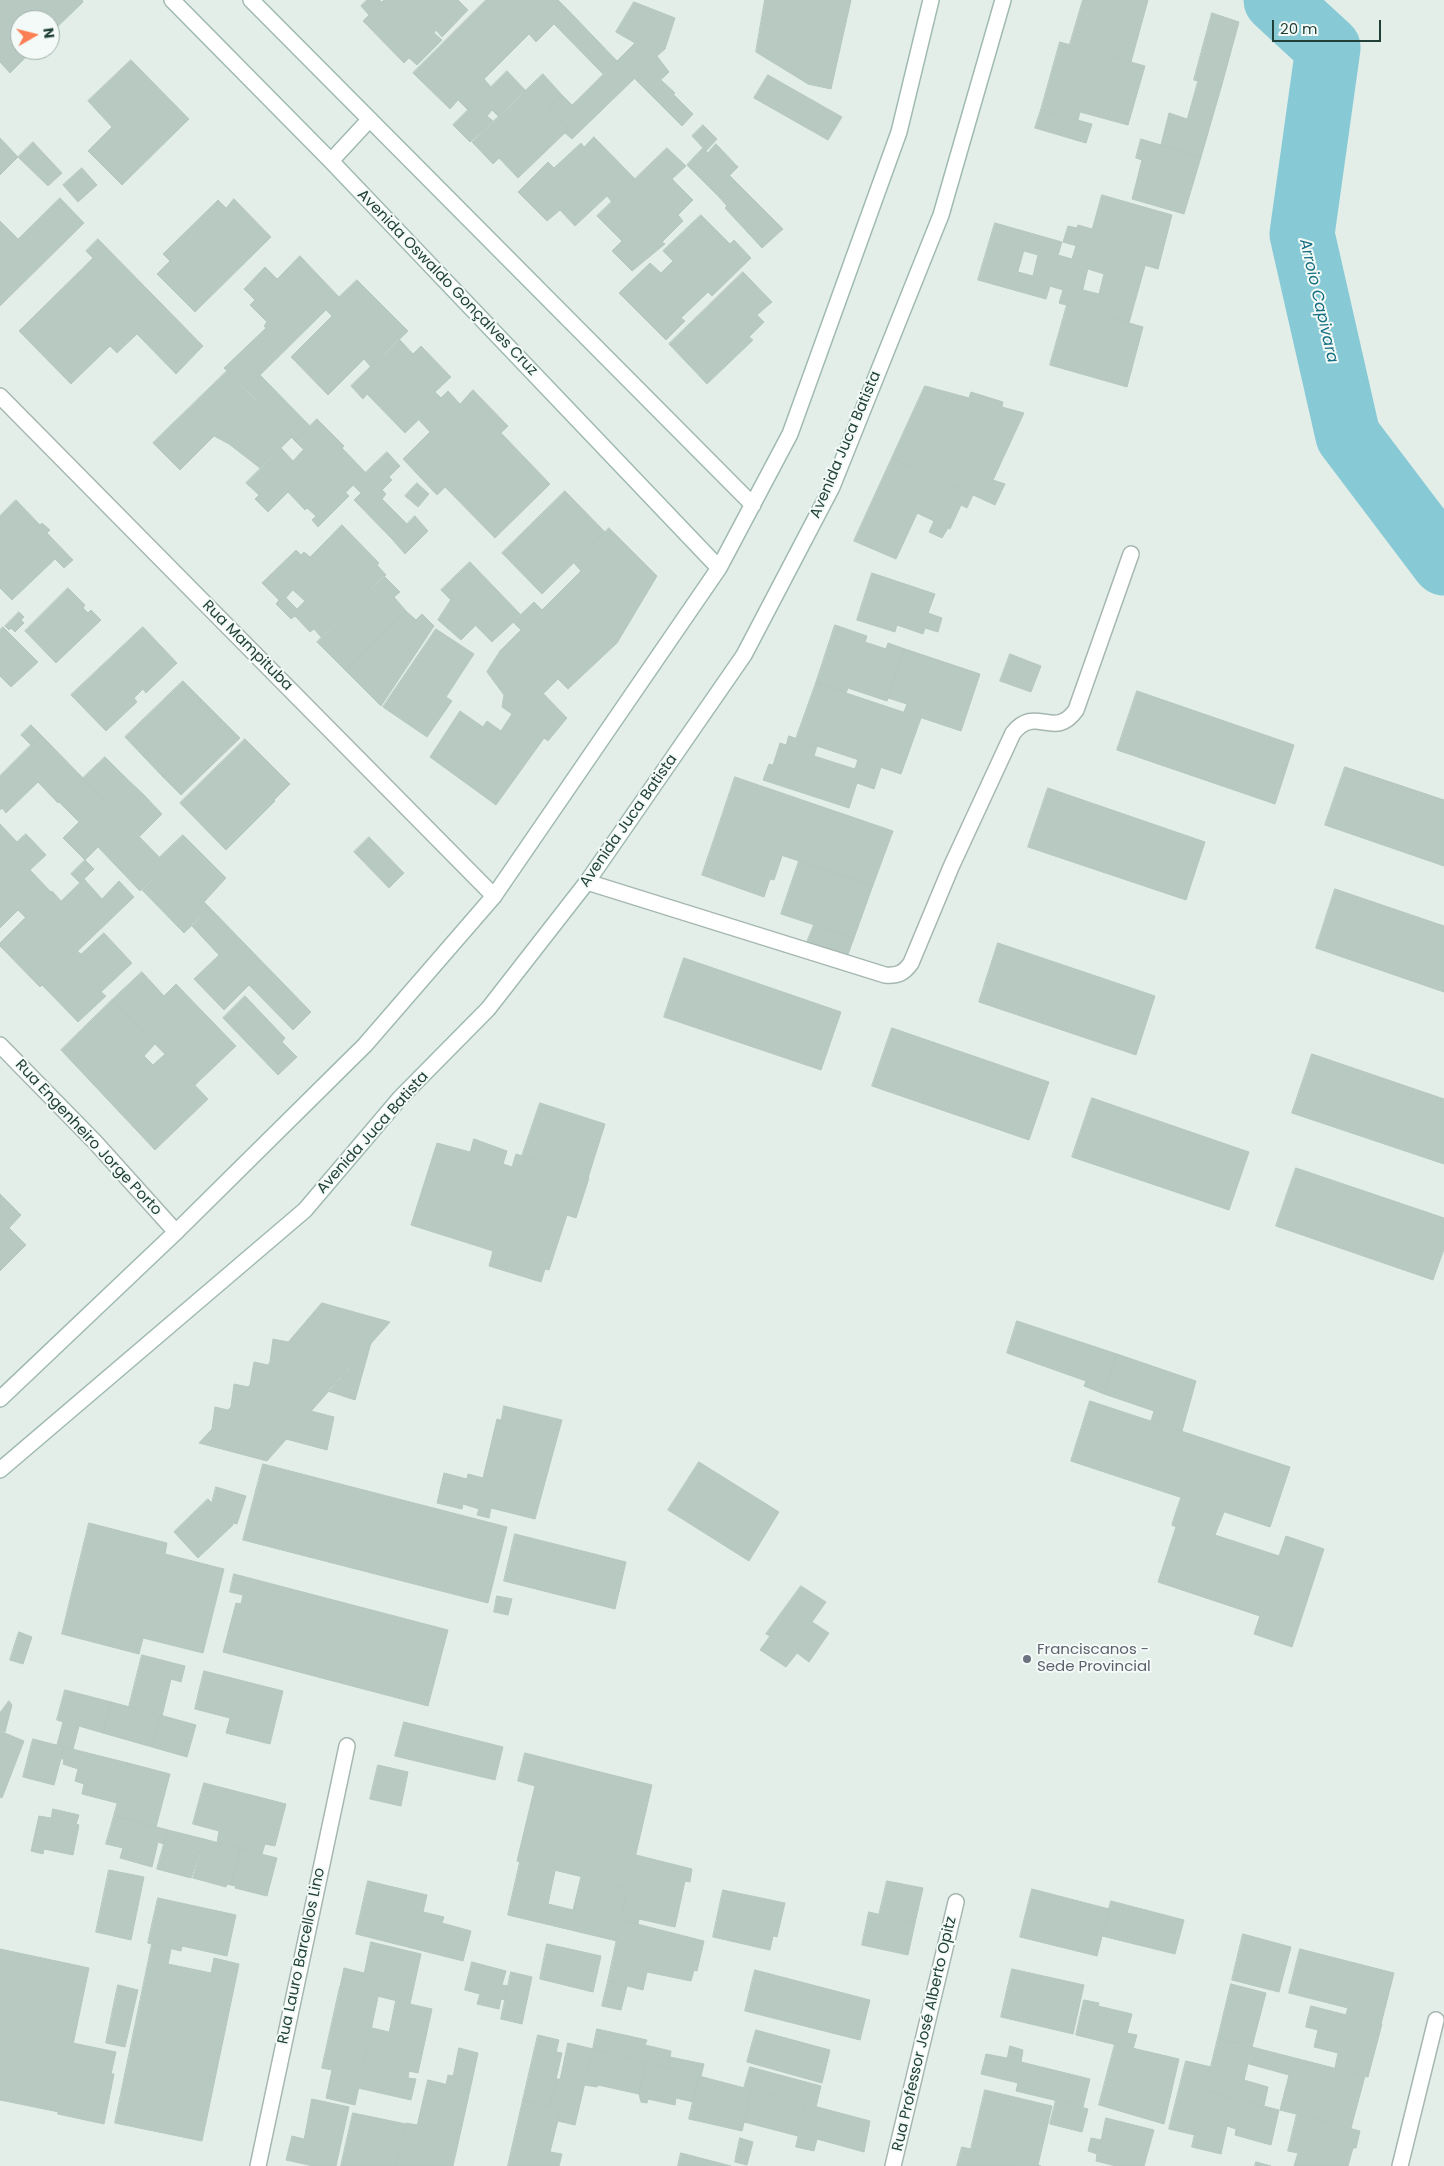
<!DOCTYPE html>
<meta charset="utf-8">
<style>
body{margin:0}
#map{position:relative;width:1444px;height:2166px;overflow:hidden;background:#e3eee9;font-family:Poppins,sans-serif}
canvas{display:block}
.north{position:absolute;left:10px;top:10px;width:50px;height:50px;box-sizing:border-box;background:#f4faf7;border:1px solid #a0b0ab;border-radius:50%;rotate:82deg;font-size:14px;font-weight:700;line-height:20px;text-align:center;color:#214138}
.north::after{content:'';display:block;margin:auto;width:18px;height:22px;background:#fb7e54;clip-path:polygon(50% 0,100% 100%,50% 72%,0 100%)}
.scale{position:absolute;left:1272px;top:20px;width:109px;height:22px;box-sizing:border-box;border:2px solid #214138;border-top:0;padding-left:6px;font-size:15px;line-height:18px;white-space:nowrap;color:#214138;-webkit-text-stroke:4px #f4faf7;paint-order:stroke}
</style>
<div id="map">
<canvas width="1444" height="2166"></canvas>
<div class="north">N</div>
<div class="scale">20 m</div>
</div>
<script>
const ctx = document.querySelector('canvas').getContext('2d');
ctx.lineJoin = 'round';
function stroke(path, color, width, dash) {
  ctx.strokeStyle = color;
  ctx.lineWidth = width;
  ctx.lineCap = dash ? 'butt' : 'round';
  ctx.setLineDash(dash || []);
  ctx.stroke(path);
}
function fillPath(path, color) {
  ctx.fillStyle = color;
  ctx.fill(path, 'evenodd');
}
function drawText(font, color, halo, rows, align = 'center') {
  ctx.font = font + ' Poppins,sans-serif';
  ctx.lineWidth = 4;
  ctx.setLineDash([]);
  ctx.textBaseline = 'middle';
  ctx.strokeStyle = halo;
  ctx.fillStyle = color;
  for (const [text, x, y, turn = 0] of rows) {
    ctx.save();
    ctx.translate(x, y);
    ctx.rotate((+turn || 0) * Math.PI / 180);
    ctx.textAlign = isNaN(turn) ? turn : align;
    if (halo) ctx.strokeText(text, 0, 0);
    ctx.fillText(text, 0, 0);
    ctx.restore();
  }
}
const river = new Path2D(`
 M1276,0L1328,48L1302,234L1348,436L1444,563`);
const building = new Path2D(`
 M0,0H82L83,2L50,34V20H20V50H33L10,73L0,62Z
 M367,0H379L382,2L384,0H458L468,10L442,37L436,30L434,33L442,40L417,65L409,58L404,63L363,21L369,15L361,6Z
 M486,0H558L568,10L536,42L529,34L484,79L491,87L468,110L458,100L450,109L413,73Z
 M765,0H851L831,89L808,84L756,52Z
 M1083,0H1148L1131,62L1070,44Z
 M634,2L675,18L665,49L657,56L669,72L648,92L617,61L635,43L616,32Z
 M568,10L617,61L603,74L554,24Z
 M1212,13L1239,22L1221,88L1194,80Z
 M1060,42L1145,66L1128,125L1080,112L1078,120L1041,110Z
 M131,60L189,119L122,185L88,151L112,127L88,101Z
 M617,61L635,78L572,139L565,133L569,129L549,107L562,95L572,105Z
 M507,71L526,91L499,117L480,98Z
 M543,74L562,95L549,107L569,129L518,178L499,158L493,164L472,142Z
 M768,75L842,117L828,140L754,98Z
 M661,80L675,93L662,106L648,92Z
 M1198,82L1221,88L1201,157L1161,145L1169,113L1187,119Z
 M673,94L693,114L682,126L662,106Z
 M480,98L492,110L487,116L493,121L470,142L453,125Z
 M1041,110L1092,124L1086,143L1035,128Z
 M703,125L717,139L706,151L692,136Z
 M594,137L635,179L612,202L607,196L575,226L560,210L547,221L518,192L548,162L554,168L581,143L584,147Z
 M0,138L18,157L0,175Z
 M1141,139L1201,157L1184,214L1132,199L1142,160L1136,158Z
 M33,142L62,173L48,186L18,157Z
 M716,144L738,167L730,175L708,153Z
 M667,148L686,166L672,179L693,200L678,215L683,221L662,242L665,244L632,271L612,251L622,241L597,216Z
 M703,148L736,182L719,197L687,165Z
 M82,168L97,185L78,202L63,185Z
 M736,182L783,229L762,248L725,208L727,206L719,197Z
 M1102,195L1172,215L1158,269L1063,242L1068,226L1077,228L1078,225L1092,229Z
 M60,198L84,223L0,306V221L18,239Z
 M234,199L271,237L195,312L157,274L170,261L163,254L218,200L226,208Z
 M701,215L730,244L734,240L751,258L712,296L708,292L681,318L685,321L666,340L619,293L650,263L661,273L673,261L663,251Z
 M995,223L1062,242L1058,255L1072,259L1076,246L1145,266L1129,323L1059,303L1063,290L1050,286L1046,299L978,280ZM1024,251L1038,255L1033,276L1018,272ZM1088,269L1104,274L1099,294L1083,290Z
 M98,239L203,346L176,374L137,334L117,353L110,346L71,384L19,331L93,258L86,251Z
 M300,256L339,297L246,389L224,368L266,328L264,326L267,322L250,305L255,300L244,289L265,267L277,279Z
 M743,272L772,302L757,315L764,322L749,337L753,340L707,384L669,344Z
 M357,280L408,331L371,367L364,359L328,395L291,357L332,316L326,310Z
 M1067,305L1143,327L1127,387L1050,365Z
 M399,339L413,354L421,346L451,377L435,392L441,398L405,433L367,394L363,399L351,386Z
 M227,371L292,437L260,468L229,444L214,436L180,470L153,443Z
 M260,375L310,426L295,441L246,389Z
 M925,386L969,398L971,392L1003,402L1002,407L1024,413L993,480L1005,484L995,505L892,458Z
 M473,390L508,426L437,495L403,459L430,432L419,420L448,391L460,404Z
 M317,419L344,446L342,448L366,473L346,492L295,441Z
 M501,433L550,484L495,538L445,487Z
 M281,448L293,461L304,449L349,496L318,527L312,520L316,516L307,508L305,510L288,492L268,512L255,499L259,495L246,483Z
 M387,452L400,466L389,477L392,480L382,490L386,494L382,499L407,524L392,539L354,500L361,493L353,485Z
 M892,458L934,477L896,559L854,541Z
 M934,477L973,495L967,508L961,505L950,529L948,528L942,538L929,532L934,521L917,513Z
 M417,483L429,494L418,507L405,496Z
 M565,491L605,532L542,594L502,553Z
 M16,500L40,525L42,523L50,530L47,533L73,560L64,568L55,559L12,600L0,588V516Z
 M415,516L428,531L405,554L392,539Z
 M342,525L379,563L377,565L386,575L321,637L314,629L310,632L295,616L291,619L276,604L279,600L262,583L296,550L301,555L304,552L310,557ZM293,590L305,601L297,609L286,598Z
 M609,528L657,576L617,643L568,689L558,679L544,693L501,650L521,630L513,622L534,602L542,610L581,571L574,563Z
 M470,562L521,615L492,642L441,590Z
 M872,573L935,594L928,613L942,618L938,632L925,628L923,634L897,625L895,632L857,620Z
 M384,576L400,592L394,597L406,611L345,670L317,642Z
 M68,588L85,605L83,608L88,613L91,610L101,620L56,663L25,631Z
 M451,600L476,625L461,640L438,620Z
 M406,611L416,620L422,614L434,626L381,706L345,670Z
 M19,612L24,617L21,620L24,623L15,632L11,628L9,630L5,626Z
 M835,625L867,636L865,642L886,649L888,643L905,649L887,701L848,688L846,693L816,683Z
 M3,627L38,662L11,687L0,676V630Z
 M143,627L177,663L146,693L143,689L134,698L137,702L106,731L71,695Z
 M436,629L474,654L446,697L452,701L427,737L383,707Z
 M905,649L980,674L961,731L904,712L907,704L888,698Z
 M501,650L567,718L548,741L544,738L496,805L430,757L460,711L483,727L487,721L501,731L512,714L502,707L504,695L487,672Z
 M1010,654L1041,666L1031,692L1000,681Z
 M183,681L202,700L144,757L125,737Z
 M816,683L921,718L901,774L796,739Z
 M1137,691L1294,745L1275,804L1117,750Z
 M202,700L222,720L163,777L144,757Z
 M222,720L240,738L181,795L163,777Z
 M31,725L41,735L31,745L21,735Z
 M41,735L83,778L58,803L38,782L6,813L2,808L0,810V776Z
 M789,736L817,746L814,756L855,769L858,759L881,767L874,789L857,783L849,808L763,780L769,764L773,765L780,743L786,745Z
 M245,739L290,784L274,800L275,801L226,850L180,803Z
 M105,757L124,776L102,798L83,778Z
 M1345,767L1444,800V866L1325,825Z
 M124,776L144,795L121,818L102,798Z
 M735,777L893,831L873,885L716,834Z
 M83,778L124,821L85,860L63,838L79,822L59,802Z
 M1048,788L1205,842L1186,900L1028,847Z
 M144,795L162,814L140,836L121,818Z
 M124,821L167,865L140,891L98,847Z
 M0,824L17,842L0,858Z
 M26,834L46,855L30,870L51,892L25,917L18,910L0,928V858Z
 M716,834L782,856L774,880L770,879L764,897L702,875Z
 M183,835L226,878L204,902L160,857Z
 M369,837L404,873L389,888L354,852Z
 M85,860L94,869L80,883L71,874Z
 M799,861L873,885L854,938L781,914Z
 M167,865L210,908L184,933L142,890Z
 M84,879L102,899L119,881L134,897L40,987L0,946V943L52,891L61,901Z
 M1335,889L1444,926V992L1316,948Z
 M210,908L311,1012L293,1030L249,985L224,1010L194,979L219,955L191,925Z
 M814,925L854,938L847,957L807,942Z
 M104,933L132,963L101,992L106,996L78,1022L42,985L77,951L81,954Z
 M998,943L1155,996L1136,1055L979,1002Z
 M684,958L841,1012L821,1070L664,1017Z
 M142,972L164,996L176,984L236,1046L195,1085L112,1000Z
 M245,996L285,1038L282,1042L297,1057L278,1075L223,1018Z
 M112,1000L155,1044L144,1056L153,1065L165,1054L208,1099L155,1150L61,1050Z
 M892,1028L1049,1082L1029,1140L872,1086Z
 M1312,1054L1444,1099V1164L1292,1113Z
 M1092,1098L1249,1152L1229,1210L1072,1157Z
 M540,1103L605,1124L588,1178L522,1156Z
 M474,1139L507,1151L503,1164L512,1167L516,1154L589,1178L576,1218L567,1215L549,1270L545,1269L541,1282L489,1266L493,1251L411,1225L437,1143L470,1152Z
 M1296,1168L1444,1218V1249L1433,1280L1276,1226Z
 M0,1194L21,1215L9,1228L26,1245L0,1271Z
 M322,1303L390,1322L267,1461L199,1443L212,1429L215,1407L228,1410L231,1407L234,1384L248,1387L250,1385L254,1362L268,1365L270,1362L273,1339L288,1342Z
 M1017,1321L1117,1354L1104,1394L1084,1386L1086,1381L1007,1353Z
 M371,1343L355,1400L328,1391Z
 M1117,1354L1196,1381L1182,1431L1151,1421L1154,1411L1104,1394Z
 M1090,1401L1290,1467L1270,1527L1071,1461Z
 M504,1406L562,1420L535,1519L491,1508L489,1518L477,1515L479,1509L463,1504L462,1509L437,1503L444,1473L467,1479L468,1474L483,1478L497,1419L501,1420Z
 M311,1411L334,1417L327,1450L286,1439Z
 M699,1462L779,1512L749,1561L668,1510Z
 M263,1464L507,1527L488,1603L243,1540Z
 M216,1487L246,1496L237,1524L231,1523L212,1503Z
 M1181,1498L1224,1512L1215,1535L1279,1556L1286,1536L1324,1549L1292,1647L1254,1634L1260,1616L1158,1582L1176,1527L1172,1525Z
 M208,1499L233,1525L198,1558L174,1532Z
 M89,1523L167,1543L165,1554L224,1569L203,1653L143,1638L139,1654L62,1634Z
 M515,1534L626,1562L615,1609L504,1581Z
 M234,1574L448,1630L428,1706L223,1652L236,1603L241,1604L243,1595L230,1592Z
 M801,1586L826,1602L812,1622L829,1633L809,1662L797,1653L786,1667L760,1650L770,1636L766,1634Z
 M497,1596L512,1599L508,1615L494,1612Z
 M19,1632L32,1637L23,1664L10,1660Z
 M142,1655L185,1666L181,1682L171,1679L162,1716L129,1707Z
 M204,1671L283,1691L270,1744L226,1733L230,1718L195,1709Z
 M65,1690L111,1702L103,1733L79,1726L73,1749L57,1745L63,1722L57,1720Z
 M9,1701L12,1705L5,1732L0,1730V1713Z
 M111,1702L160,1715L152,1747L103,1733Z
 M160,1715L196,1725L187,1757L152,1747Z
 M404,1722L503,1747L495,1780L395,1756Z
 M0,1731L24,1741L2,1798L0,1797Z
 M33,1739L64,1747L54,1785L23,1777Z
 M64,1747L128,1763L117,1803L82,1794L84,1784L75,1781L78,1769L63,1764L64,1759H61Z
 M525,1753L652,1785L628,1888L517,1861L535,1786L518,1781Z
 M128,1763L170,1774L156,1827L114,1816Z
 M378,1765L408,1772L401,1806L370,1799Z
 M204,1783L286,1804L275,1846L265,1844L262,1854L217,1843L219,1831L193,1824Z
 M53,1809L79,1815L76,1824L79,1825L73,1855L44,1849L43,1854L31,1851L39,1816L51,1818Z
 M114,1816L168,1830L164,1844L158,1842L152,1867L120,1858L123,1848L106,1844Z
 M168,1830L204,1839L191,1878L157,1869Z
 M204,1839L241,1849L231,1885L227,1884L226,1887L193,1878Z
 M241,1849L277,1858L267,1896L235,1888L236,1886L231,1885Z
 M636,1855L692,1869L690,1882L685,1881L675,1927L639,1919L638,1924L621,1920Z
 M520,1862L555,1871L548,1904L573,1910L581,1877L628,1888L617,1941L508,1915Z
 M109,1870L144,1877L131,1940L96,1932Z
 M368,1881L427,1895L423,1912L444,1917L442,1923L471,1931L463,1961L356,1934Z
 M887,1881L923,1888L915,1923L879,1915Z
 M1032,1889L1109,1909L1097,1956L1020,1937Z
 M723,1890L785,1903L777,1937L773,1936L770,1950L713,1937Z
 M158,1898L236,1915L227,1956L182,1946L181,1951L148,1943Z
 M1111,1901L1184,1920L1175,1954L1102,1936Z
 M869,1912L915,1923L908,1955L862,1945Z
 M621,1920L704,1941L697,1971L694,1970L691,1981L647,1972L643,1990L608,1981Z
 M1243,1934L1291,1947L1279,1992L1232,1980Z
 M371,1942L421,1954L410,2004L340,1987L344,1968L364,1973Z
 M152,1944L171,1949L168,1964L211,1973L214,1958L239,1964L202,2141L115,2123Z
 M547,1944L601,1956L593,1992L540,1979Z
 M0,1949L89,1968L59,2112L0,2100Z
 M1300,1949L1394,1973L1381,2024L1346,2014L1348,2008L1289,1993Z
 M472,1962L506,1971L502,1985L508,1986L505,2000L501,1999L499,2009L477,2004L480,1994L465,1990Z
 M1012,1969L1084,1985L1073,2034L1001,2017Z
 M755,1970L870,2000L860,2040L745,2011Z
 M511,1972L532,1977L522,2024L501,2019Z
 M608,1981L627,1986L621,2010L602,2006Z
 M1231,1984L1266,1993L1252,2047L1218,2038Z
 M118,1985L138,1990L125,2047L106,2043Z
 M340,1987L378,1997L355,2105L326,2098L332,2070L322,2068Z
 M1084,2000L1099,2003L1098,2006L1132,2014L1127,2033L1137,2035L1133,2049L1076,2035Z
 M396,2001L432,2009L418,2073L409,2071L408,2078L416,2079L411,2100L358,2088L372,2028L389,2032Z
 M1311,2006L1382,2024L1368,2077L1335,2068L1338,2053L1314,2047L1318,2030L1306,2027Z
 M597,2029L647,2040L645,2045L671,2051L670,2057L704,2064L701,2076L593,2049Z
 M756,2030L830,2050L822,2083L747,2062Z
 M538,2035L559,2040L556,2052L562,2053L550,2106L523,2100Z
 M1218,2038L1252,2047L1244,2080L1268,2087L1264,2106L1205,2091Z
 M73,2043L116,2052L111,2074H114L104,2124L58,2114Z
 M568,2043L593,2049L575,2125L558,2121L561,2108L550,2106L556,2079H560Z
 M1115,2044L1179,2059L1164,2124L1099,2105Z
 M1010,2046L1023,2050L1021,2062L1090,2079L1083,2107L1016,2091L1018,2083L981,2074L986,2054L1007,2058Z
 M1252,2047L1365,2076L1351,2128L1280,2110L1289,2075L1249,2064Z
 M459,2048L478,2053L470,2090L446,2085L448,2075L453,2076Z
 M593,2049L646,2062L639,2094L598,2085L597,2087L584,2085Z
 M1186,2061L1211,2067L1195,2135L1169,2129Z
 M646,2062L699,2076L693,2102L676,2098L675,2105L648,2099L647,2103L641,2102L639,2094Z
 M750,2067L821,2086L816,2107L744,2088Z
 M699,2076L752,2090L742,2131L689,2119Z
 M428,2080L470,2090L453,2166H396L406,2123L417,2125Z
 M752,2090L806,2104L798,2136L744,2122Z
 M985,2090L1052,2106L1038,2165L971,2149Z
 M1205,2091L1279,2110L1271,2145L1235,2135L1236,2129L1227,2126L1221,2154L1192,2147Z
 M312,2099L349,2107L336,2166H313L286,2160L292,2136L304,2139Z
 M523,2100L561,2108L550,2152L562,2154L559,2166H508Z
 M1056,2100L1088,2109L1082,2132L1050,2124Z
 M806,2104L870,2121L864,2152L817,2139L814,2151L796,2147Z
 M353,2113L406,2124L396,2166H341Z
 M1297,2114L1360,2131L1356,2148H1353L1348,2166H1294L1298,2153L1288,2151Z
 M1106,2118L1154,2130L1144,2166H1116L1096,2161L1097,2154L1088,2151L1091,2138L1101,2140Z
 M740,2138L753,2142L747,2165L735,2162Z
 M962,2147L999,2156L997,2166H957Z
 M681,2153L731,2166H678Z
 M999,2156L1038,2165L1041,2166H997Z
 M1256,2162L1271,2166H1255Z`);
const lane = new Path2D(`
 M587,882L885,975C898,976 904,973 911,963L951,867L1013,733C1036,704 1054,741 1076,710L1131,554`);
const street = new Path2D(`
 M0,396L494,896
 M0,1045L95,1142L176,1232
 M258,2166L347,1746
 M893,2166L956,1902
 M1400,2166L1436,2020`);
const secondary = new Path2D(`
 M172,0L331,161L719,568
 M251,0L753,505
 M331,161L369,120
 M0,1399L176,1232L365,1045L494,896L719,568L790,434L899,132L931,0
 M0,1470L305,1210L400,1098L488,1009L587,882L744,655L832,487L941,215L1003,0`);
const markers = [
 [1027,1659,5,"#6b7280"]
];
const streetNames = [
 ["Avenida Oswaldo Gonçalves Cruz",447,283,46],
 ["Avenida Juca Batista",846,445,-67],
 ["Rua Mampituba",247,646,45],
 ["Avenida Juca Batista",629,821,-55],
 ["Avenida Juca Batista",373,1133,-48],
 ["Rua Engenheiro Jorge Porto",88,1138,47],
 ["Rua Lauro Barcellos Lino",302,1956,-78],
 ["Rua Professor José Alberto Opitz",925,2034,-77]
];
const worshipNames = [
 ["Franciscanos -",1037,1650],
 ["Sede Provincial",1037,1667]
];
const waterNames = [
 ["Arroio Capivara",1318,301,77]
];
stroke(river, '#87cad6', 65);
fillPath(building, '#b8c9c2');
stroke(building, '#b5c8c0', 1);
stroke(lane, '#a5b7b0', 18);
stroke(street, '#a5b7b0', 18);
stroke(secondary, '#a0bab1', 18);
stroke(lane, '#fff', 15);
stroke(street, '#fff', 15);
stroke(secondary, '#fff', 15);
for (const [x, y, r, color] of markers) {
  const dot = new Path2D();
  dot.arc(x, y, r, 0, 2 * Math.PI);
  ctx.fillStyle = color;
  ctx.fill(dot);
  stroke(dot, '#f4faf7', 2);
}
drawText('15px', '#214138', '#f4faf7', streetNames);
drawText('15px', '#5b616d', '#f4faf7', worshipNames, 'left');
drawText('italic 16px', '#166f81', '#f4faf7', waterNames);
</script>
